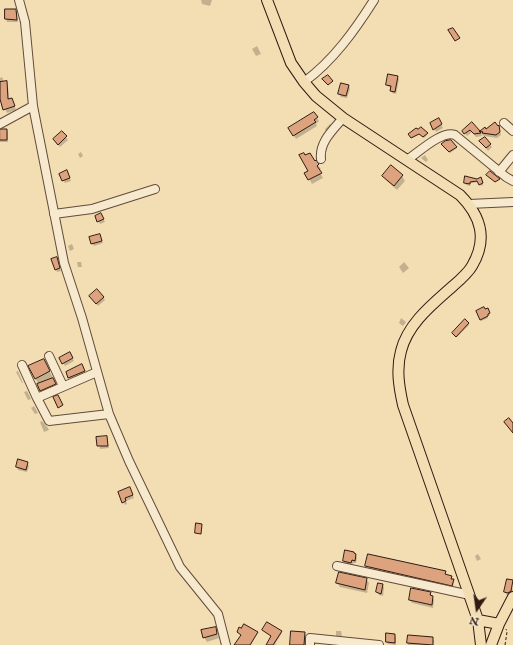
<!DOCTYPE html>
<style>
body{margin:0}
#map{position:relative;width:513px;height:645px;overflow:hidden;background:#f3ddb3;font-family:"IM FELL English",serif}
canvas{display:block}
.north{position:absolute;left:457px;top:589px;width:40px;height:40px;-webkit-text-stroke:3px #f7e9ce;paint-order:stroke;rotate:193deg;font-size:11px;font-weight:700;line-height:16px;text-align:center;color:#301b12}
.north::after{content:'';display:block;margin:auto;width:14px;height:18px;background:#301b12;clip-path:polygon(50% 0,100% 100%,50% 72%,0 100%)}
</style>
<div id="map">
<canvas width="513" height="645"></canvas>
<div class="north">N</div>
</div>
<script>
const ctx = document.querySelector('canvas').getContext('2d');
ctx.lineJoin = 'round';
function fillPath(path, color) {
  ctx.fillStyle = color;
  ctx.fill(path, 'evenodd');
}
function stroke(path, color, width, dash) {
  ctx.strokeStyle = color;
  ctx.lineWidth = width;
  ctx.lineCap = dash ? 'butt' : 'round';
  ctx.setLineDash(dash || []);
  ctx.stroke(path);
}
const shadow = new Path2D(`
 M201,0H212L210,6L202,4Z
 M15,10L17,13L18,22H7L6,19Z
 M257,46L261,54L256,56L252,49Z
 M2,77L4,82H6L8,86L9,100L12,99L16,110L7,113L0,98V78Z
 M397,77L399,79L396,94L392,93L391,90V88L389,87L387,85Z
 M349,86L350,89L347,98L341,97L339,94Z
 M314,114L319,121L316,124L317,126L296,139L290,129Z
 M438,119L443,128L436,132L431,123Z
 M472,123L480,132L485,128L486,130L499,127L501,135L497,138L484,136L480,133L482,136L476,137L472,132L467,136L463,131ZM494,130L490,134L488,132Z
 M330,124L332,126L326,132L325,129Z
 M416,129L427,134V135L424,138L420,134L412,138L410,135Z
 M0,130H7L8,132V142H0Z
 M62,132L68,140L60,147L56,142Z
 M484,138L492,147L488,151L482,144Z
 M451,141L457,148L450,153L442,144Z
 M81,152L83,156L80,158L78,154Z
 M425,155L428,160L426,162L421,158Z
 M305,156L318,165L321,169L319,171L323,178L312,184L306,173L309,171Z
 M391,167L402,176L405,181L397,190L386,180L384,176Z
 M60,174H68L71,181L65,183Z
 M466,177L482,181L483,185L481,186L479,182L471,183L470,186L466,185L465,183Z
 M96,216L102,217L105,222L100,224Z
 M100,235L103,243L94,246L92,243Z
 M72,244L74,249L70,251L68,246Z
 M57,258L61,271L57,272L56,269Z
 M77,262H81L82,267H78Z
 M404,262L409,268L403,273L399,267Z
 M103,297L105,300L98,306L92,299Z
 M487,309L490,315L487,316L488,318L481,321L477,312Z
 M401,318L406,322L403,326L399,323Z
 M465,320L469,325L457,337L454,334Z
 M70,354L74,361L65,366L61,359Z
 M30,366H47L59,390L44,397Z
 M84,369L87,376L72,382L67,373Z
 M18,371L23,383H22L16,372Z
 M27,391L31,399L28,400L24,392Z
 M34,406L38,413L35,414L31,408Z
 M42,421L48,428L49,430L44,432L40,422Z
 M106,437L109,448L100,449L98,438Z
 M27,463L29,466L27,472L18,470L17,467Z
 M131,491L134,498L126,501L127,504L125,505L119,493Z
 M346,551L355,555L357,557L356,563H353V565L345,564L344,561Z
 M478,554L481,559L477,561L475,556Z
 M366,566L445,572L446,576L451,577L454,582L453,587L367,568Z
 M366,579L369,583L367,593L340,587L337,583Z
 M512,581L513,596L508,597L505,592Z
 M383,585L384,588L383,596L379,595L377,592Z
 M430,593L434,600L433,608L412,603L410,600Z
 M215,628L219,638L207,642L204,637Z
 M263,630L281,632L282,633L275,644L277,645H267L272,637Z
 M336,631H341L342,636H336Z
 M257,633L251,645H235Z
 M304,633L306,635L305,645H292Z
 M394,635L396,638V645L388,644L387,642Z
 M409,636L432,638L434,641L433,645H408Z`);
const building = new Path2D(`
 M5,9H16L17,20L5,19Z
 M453,28L460,38L455,41L448,30Z
 M388,74L398,76L395,92L390,91L391,86L386,85Z
 M328,75L333,81L328,85L322,79Z
 M7,81L8,99L12,98L15,106L3,110L0,99V82Z
 M341,83L349,85L346,96L338,94Z
 M314,112L318,117L314,120L316,122L293,136L288,128Z
 M439,118L442,124L433,130L430,123Z
 M472,122L480,131L485,127L486,129L495,122L498,126L499,125L500,132L496,135L482,133L483,132L479,131L481,133L474,134L470,130L464,134L462,131Z
 M421,127L428,133L423,137L419,134L411,138L408,134L416,128L418,129Z
 M0,129H7V140H0Z
 M62,131L67,136L58,145L53,139Z
 M485,137L491,144L486,148L479,141Z
 M451,140L457,147L449,152L441,144L445,141Z
 M304,153L305,155L310,153L315,161L316,160L319,164L317,166L322,173L308,180L304,173L308,171L299,155Z
 M391,165L403,175L394,186L382,176Z
 M67,170L70,178L62,181L59,174Z
 M490,171L500,179L495,182L486,175Z
 M465,176L477,179L481,177L483,183L479,185L477,181L470,182V184L464,183Z
 M101,213L104,219L97,222L95,216Z
 M100,234L102,241L91,244L89,237Z
 M57,257L60,268L55,270L51,259Z
 M97,289L104,297L96,304L89,296Z
 M484,307L485,309L488,308L490,313L488,314V316L480,320L476,311Z
 M465,319L469,323L456,337L452,333Z
 M70,352L73,358L62,364L59,358Z
 M44,359L50,371L35,379L28,366Z
 M82,364L85,371L68,378L66,372Z
 M53,378L56,384L40,391L37,384Z
 M58,395L63,405L58,408L53,397Z
 M509,418L513,423V433L504,422Z
 M107,436L108,446H97L96,437Z
 M18,459L28,462L26,470L16,467Z
 M130,487L133,495L125,498L126,501L122,503L118,492Z
 M196,523L202,524L201,534L195,533Z
 M345,550L354,552V553L356,554L355,561L352,560L351,563L343,561Z
 M368,554L446,571L445,574L452,576L451,579H454L452,586L365,566Z
 M339,572L367,578L365,590L336,583Z
 M507,579L513,580L511,591L508,593L504,592Z
 M378,583L383,584L381,594L376,592Z
 M411,588L431,592L430,595L433,596L432,605L409,600Z
 M267,622L282,631L273,645H266L271,636L262,630Z
 M244,624L258,632L250,645H234L241,635L237,632L239,627L241,628Z
 M216,627L217,634L203,638L201,630Z
 M291,631L305,632L304,645H290Z
 M386,633L395,634V643L386,642Z
 M408,635L433,637V645L407,643Z`);
const path = new Path2D(`
 M505,645L507,632L506,629`);
const minor = new Path2D(`
 M19,0L25,22L33,106L64,263L82,318L109,414L129,461L180,567L218,614L226,645
 M304,82C333,61 355,30 374,0
 M504,123L513,131
 M0,124L33,106
 M321,159C319,142 333,130 343,118
 M407,160C419,152 442,130 455,135L506,177L513,181
 M499,172L513,155
 M469,204L513,202
 M54,214L92,209L155,189
 M49,356L63,386
 M22,365L37,398L49,421L109,414
 M37,398L97,372
 M337,566L470,595
 M310,645V638L379,645`);
const major = new Path2D(`
 M267,0L291,63L304,82L316,96L343,118L460,195C481,216 488,239 472,266C468,273 460,280 453,286C433,304 408,323 401,351C396,369 399,387 403,405L478,620L481,645
 M478,620L499,624
 M491,645L499,624L513,597`);
fillPath(shadow, '#0003');
fillPath(building, '#dda37e');
stroke(building, '#301b12', 1);
stroke(minor, '#614c3a', 10);
stroke(major, '#301b12', 12);
stroke(path, '#301b12', 1, [3, 2]);
stroke(minor, '#f7e9ce', 8);
stroke(major, '#f3ddb3', 10);
</script>
